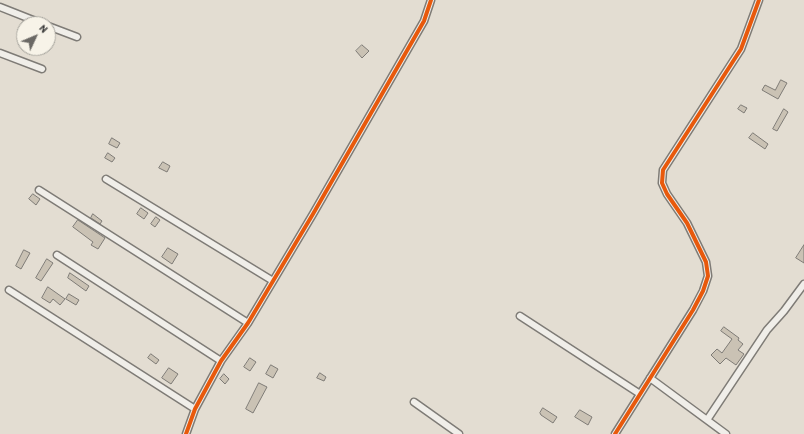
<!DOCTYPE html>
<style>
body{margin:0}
#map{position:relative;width:804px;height:434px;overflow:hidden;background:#e3ddd2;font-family:"Patrick Hand",sans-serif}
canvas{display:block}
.north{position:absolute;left:16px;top:16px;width:40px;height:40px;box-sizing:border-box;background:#f7f3e8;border:1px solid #a5a39c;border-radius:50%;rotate:46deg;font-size:11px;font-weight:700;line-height:16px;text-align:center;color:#2b2b2b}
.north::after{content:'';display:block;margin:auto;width:14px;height:18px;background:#6b6965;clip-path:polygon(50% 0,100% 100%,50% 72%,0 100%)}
</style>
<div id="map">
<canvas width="804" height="434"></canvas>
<div class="north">N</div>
</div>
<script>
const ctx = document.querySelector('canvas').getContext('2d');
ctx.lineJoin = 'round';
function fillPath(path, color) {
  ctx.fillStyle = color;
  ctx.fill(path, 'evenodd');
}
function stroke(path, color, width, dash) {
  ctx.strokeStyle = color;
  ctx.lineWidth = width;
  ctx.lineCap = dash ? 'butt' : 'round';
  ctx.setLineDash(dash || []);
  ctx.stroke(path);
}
const building = new Path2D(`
 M362,45L369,51L362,58L356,51Z
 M781,80L787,83L778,99L762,90L765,85L775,90Z
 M741,105L747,108L744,113L738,109Z
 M784,109L788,112L777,131L773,129Z
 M753,133L768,144L765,149L749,138Z
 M112,138L120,143L117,148L109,144Z
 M108,153L115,158L112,162L105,158Z
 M163,162L170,166L167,172L159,168Z
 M33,194L40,199L36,205L29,199Z
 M141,208L148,213L144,219L137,214Z
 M93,214L102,221L100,224L91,218Z
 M156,217L160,220L155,227L151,224Z
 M78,220L105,238L98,249L91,245L93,242L73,227Z
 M804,245V263L796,258Z
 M168,248L178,254L172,264L162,257Z
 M24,250L30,253L21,269L16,266Z
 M47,259L53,263L41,281L36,278Z
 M70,273L89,286L86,291L68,278Z
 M48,287L65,299L60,305L53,299L50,303L42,298Z
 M69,294L79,300L76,305L66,299Z
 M724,327L739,338L738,340L743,344L738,350L744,354L736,365L726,358L720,364L711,355L717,349L722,353L732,339L721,331Z
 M151,354L159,360L156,364L148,358Z
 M250,358L256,362L250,371L244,367Z
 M271,365L278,369L273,378L266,374Z
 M169,368L178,374L171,384L162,378Z
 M320,373L326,377L324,381L317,378Z
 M224,374L229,379L225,384L220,379Z
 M259,383L267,387L253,413L246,409Z
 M543,408L557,417L553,423L541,415L540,413Z
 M580,410L592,417L588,425L575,417Z`);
const street = new Path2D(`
 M0,7L43,24
 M48,26L77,37
 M0,53L42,69
 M106,179L273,281
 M39,190L248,323
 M57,255L221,361
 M9,290L195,409
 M520,316L640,394
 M650,378L726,434
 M414,402L459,434
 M707,420L767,330L784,311L804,284
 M186,434L195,409L221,361L248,323L313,214L424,21L431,0
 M615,434L693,310L703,291L708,276L706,262L687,223L667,194L662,183L663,170L741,49L759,0`);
const cycleway = new Path2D(`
 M186,434L195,409L221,361L248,323L313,214L424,21L431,0
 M615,434L693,310L703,291L708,276L706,262L687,223L667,194L662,183L663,170L741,49L759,0`);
fillPath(building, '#cac2b4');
stroke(building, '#7e7b76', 1);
stroke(street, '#7e7b76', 9);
stroke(street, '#f0eee9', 6);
stroke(cycleway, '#e8590c', 4);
</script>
